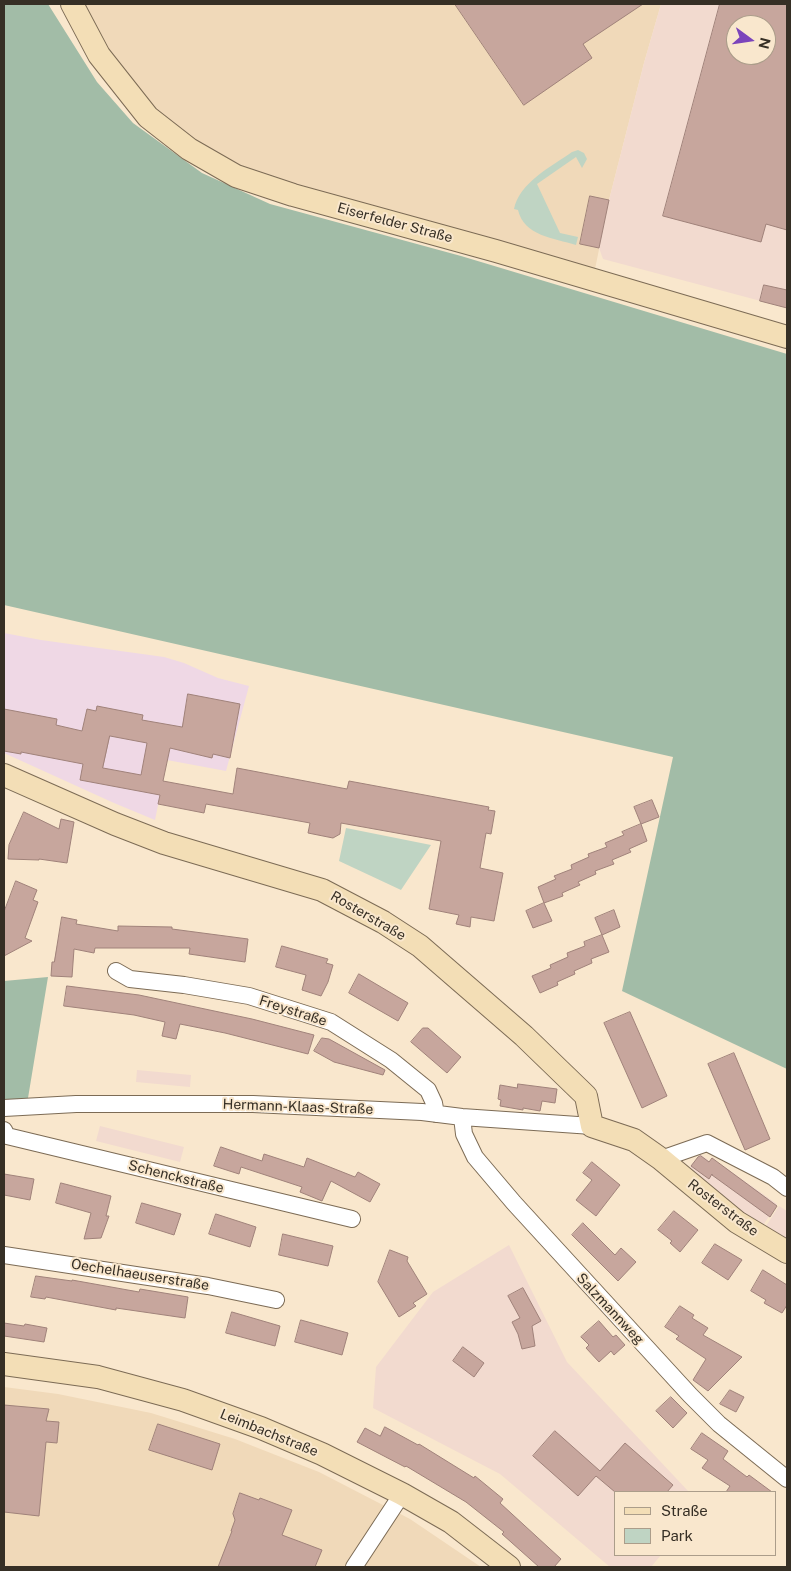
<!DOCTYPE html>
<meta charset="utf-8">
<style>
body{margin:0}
#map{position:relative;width:791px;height:1571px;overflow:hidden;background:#f9e7cd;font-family:"Public Sans",sans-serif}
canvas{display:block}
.frame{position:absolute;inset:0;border:5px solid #362f25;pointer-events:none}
.legend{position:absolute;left:614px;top:1491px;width:162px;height:65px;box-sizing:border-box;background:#f9e7cd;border:1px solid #ab9d8a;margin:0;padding:6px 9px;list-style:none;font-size:15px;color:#362f25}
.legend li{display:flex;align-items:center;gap:10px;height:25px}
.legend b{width:25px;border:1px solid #ab9d8a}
.north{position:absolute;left:726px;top:15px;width:50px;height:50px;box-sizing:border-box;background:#f9e7cd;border:1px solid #ab9d8a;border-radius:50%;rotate:104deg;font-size:14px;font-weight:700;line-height:20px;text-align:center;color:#362f25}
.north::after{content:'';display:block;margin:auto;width:18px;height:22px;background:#7b44bb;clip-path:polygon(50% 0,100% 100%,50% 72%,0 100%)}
</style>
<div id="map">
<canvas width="791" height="1571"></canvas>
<div class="frame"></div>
<ul class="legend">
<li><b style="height:6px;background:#f3deb6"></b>Straße</li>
<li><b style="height:14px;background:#bfd4c3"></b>Park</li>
</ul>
<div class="north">N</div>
</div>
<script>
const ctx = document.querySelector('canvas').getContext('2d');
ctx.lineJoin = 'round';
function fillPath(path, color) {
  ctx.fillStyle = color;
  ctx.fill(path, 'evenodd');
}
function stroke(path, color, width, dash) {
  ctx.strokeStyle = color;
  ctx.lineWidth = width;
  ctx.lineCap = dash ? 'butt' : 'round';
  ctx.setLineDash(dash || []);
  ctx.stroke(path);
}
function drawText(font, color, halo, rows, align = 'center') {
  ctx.font = font + ' "Public Sans",sans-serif';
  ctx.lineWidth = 4;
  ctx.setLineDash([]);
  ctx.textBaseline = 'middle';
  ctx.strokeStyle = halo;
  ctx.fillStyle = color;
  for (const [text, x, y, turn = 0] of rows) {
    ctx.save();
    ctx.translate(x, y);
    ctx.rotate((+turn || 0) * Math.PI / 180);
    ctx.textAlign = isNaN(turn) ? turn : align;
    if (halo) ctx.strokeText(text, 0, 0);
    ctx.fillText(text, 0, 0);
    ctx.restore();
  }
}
const built = new Path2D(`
 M72,4H661L644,63L609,200L593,279L293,195L148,117Z
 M4,1387L58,1394L151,1413L235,1439L319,1472L410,1519L481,1567H8L4,1564Z`);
const industrial = new Path2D(`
 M661,4H787V308L603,259L599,248L609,200L644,63ZM736,25H766V55H736Z
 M137,1070L191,1075L190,1087L136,1082Z
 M100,1126L184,1147L180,1162L96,1141Z
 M700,1154L716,1166L719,1163L777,1204L762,1227L688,1170Z
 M779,1206L787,1211V1242L764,1229Z
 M509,1245L567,1362L689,1492H615V1555H661L651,1567H610L500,1474L373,1408L376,1367L433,1292Z`);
const education = new Path2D(`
 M4,633L41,640L164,657L184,663L218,678L249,686L226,771L167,760L155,820L114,803L4,753Z`);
const green = new Path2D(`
 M578,150L584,153L587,159L582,168L576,157L537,184L560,233L578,237L576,245C554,238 524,236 518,210L514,209C519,183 552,166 572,152Z
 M346,828L431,845L401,890L339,861Z`);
const forest = new Path2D(`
 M4,4H48L97,82L133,123L202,173L270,204L461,256L787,354V1069L622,991L673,757L4,605Z
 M48,977L28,1098L4,1102V981Z`);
const building = new Path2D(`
 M455,4H643L583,44L592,58L524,105Z
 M720,4H787V230L766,224L761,242L663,216ZM736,25H766V55H736Z
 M590,196L609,200L599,248L580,244Z
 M764,285L787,290V308L760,301Z
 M188,694L240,704L230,758L213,754L212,758L170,748L163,781L233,794L237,768L347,789L349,781L489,807L488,810L495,811L491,834L486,833L480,868L503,873L494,921L471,917L470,927L456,924L459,915L429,909L441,841L341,823L340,834L333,838L308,833L310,823L206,804L204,813L158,804L160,795L80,780L83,764L21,752V754L4,751V709L57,719L56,725L82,731L87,709L96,711L97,706L143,715L142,720L182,727ZM110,736L147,743L141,775L103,768Z
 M652,800L659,817L641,824L634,807Z
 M24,812L59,829L61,819L74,822L67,863L39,859V860L8,859L9,845Z
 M641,824L647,841L629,849L631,852L612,860L614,864L595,871L596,874L578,882L580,885L562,893L563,896L544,903L538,887L556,879L554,876L572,869L571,865L589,857L588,854L607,847L605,843L624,835L622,832Z
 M16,881L37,890L33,900L38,902L25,938L32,941L4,956V912Z
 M544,903L552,921L533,928L526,911Z
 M614,910L620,927L602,935L595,918Z
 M62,917L77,920L76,924L118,931V926L172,927V929L248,939L245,962L189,954L190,948H95L94,953L74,949L72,977L51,976L52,962H54Z
 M602,935L609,952L591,959L592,963L574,971L575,974L557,982L558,985L540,993L532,976L551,968L550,965L568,957L567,953L585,946L584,942Z
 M282,946L328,959L326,963L333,965L328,982L321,996L302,990L306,975L276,967Z
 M359,974L408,1003L398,1021L349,993Z
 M67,986L139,995L252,1019L314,1035L308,1054L225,1033L180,1024L176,1039L162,1036L165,1022L134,1015L64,1006Z
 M630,1012L667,1096L642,1108L604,1023Z
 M423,1028H428L461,1057L447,1073L411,1042Z
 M322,1038L329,1039L385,1070L383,1075L334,1062L314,1051Z
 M734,1053L770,1139L745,1150L708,1064Z
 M518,1084L557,1089L555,1103L542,1101L540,1111L523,1108V1110L500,1106L501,1100L498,1099L500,1085L517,1088Z
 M221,1147L262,1161L264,1154L304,1167L307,1158L355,1177L358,1172L380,1184L370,1202L331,1181L322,1201L300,1192L302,1187L241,1167L239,1174L214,1166Z
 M701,1156L709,1162L712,1158L777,1206L770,1217L712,1175V1174L709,1179L691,1166L698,1157Z
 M592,1162L620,1185L596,1216L576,1200L592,1180L583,1173Z
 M4,1174L34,1179L30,1200L4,1195Z
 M61,1183L111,1196L106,1216H109L101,1238L84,1239L91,1213L56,1203Z
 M142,1203L181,1214L174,1235L136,1223Z
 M674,1211L698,1230L680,1252L670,1243L672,1241L658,1230Z
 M216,1214L256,1227L250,1247L209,1234Z
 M583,1223L615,1255L621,1248L636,1262L618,1281L572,1235Z
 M283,1234L333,1246L328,1266L279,1255Z
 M715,1244L742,1260L728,1280L702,1263Z
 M390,1250L408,1257L407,1261L427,1294L413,1303L416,1306L399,1317L378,1282Z
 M763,1270L787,1285V1305L782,1313L764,1303L766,1300L751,1291Z
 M36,1276L72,1281V1280L139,1292L140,1289L188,1297L185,1318L116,1308V1310L46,1297L45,1299L31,1297Z
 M523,1288L541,1321L532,1326L535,1346L522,1349L518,1334L512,1322L520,1318L508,1296Z
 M680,1306L694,1315L692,1318L708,1328L703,1335L742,1357L708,1391L693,1380L706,1359L676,1339L679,1336L665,1327Z
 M232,1312L280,1326L275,1346L226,1333Z
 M301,1320L348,1333L342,1355L295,1342Z
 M599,1321L613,1337L616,1335L625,1345L614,1355L611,1351L599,1362L586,1348L589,1345L581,1337Z
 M4,1323L24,1326L25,1324L47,1328L44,1342L4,1336Z
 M463,1347L484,1363L474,1377L453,1361Z
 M730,1390L744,1397L736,1412L720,1404Z
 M671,1397L687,1413L673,1428L656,1411Z
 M4,1405L49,1409L46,1421L59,1422L57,1443L46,1442L39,1516L4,1512Z
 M158,1424L220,1444L212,1470L149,1450Z
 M385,1427L418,1445L419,1444L474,1478L475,1476L503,1499L500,1503L561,1559L554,1567H539L502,1534L504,1532L466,1502L406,1466L405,1467L357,1442L365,1428L380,1436Z
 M555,1431L600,1471L625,1443L673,1485L667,1492H615L596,1476L578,1496L533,1456Z
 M702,1433L728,1451L723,1459L747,1477L749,1475L772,1492H726L730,1486L702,1468L708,1460L691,1449Z
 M240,1493L259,1500L260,1498L292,1510L282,1535L322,1550L315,1567H218L232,1531H231L235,1520L233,1514Z`);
const street = new Path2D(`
 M116,971L130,979L184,985L249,996L331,1022L391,1060L428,1090L434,1103L436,1114
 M4,1108L76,1104H253L422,1112L462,1117L592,1126
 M462,1117L464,1134L475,1157L514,1203L690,1395L719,1424L787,1479
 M4,1130L7,1136L352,1219
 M661,1159L707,1143L773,1177L787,1188
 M4,1255L208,1286L276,1300
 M354,1567L402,1494`);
const secondary = new Path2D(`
 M72,4L99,55L148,117L189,149L236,176L293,195L496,251L787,337
 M4,775L115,824L164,843L322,890L383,922L420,946L524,1036L586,1096L592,1126L634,1140L661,1159L737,1222L787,1252
 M4,1364L98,1377L183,1400L261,1428L322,1454L402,1494L451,1522L509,1567`);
const streetNames = [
 ["Eiserfelder Straße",395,223,15],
 ["Rosterstraße",368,916,30],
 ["Freystraße",293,1011,18],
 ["Hermann-Klaas-Straße",298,1107,2],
 ["Schenckstraße",176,1177,14],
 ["Rosterstraße",723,1208,37],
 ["Oechelhaeuserstraße",140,1275,9],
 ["Salzmannweg",610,1309,47],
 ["Leimbachstraße",269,1433,22]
];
fillPath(built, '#f0d9b9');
fillPath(industrial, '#f2dacf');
fillPath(education, '#efd8e5');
fillPath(green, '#bfd4c3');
fillPath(forest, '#a2bca7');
fillPath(building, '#c7a69d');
stroke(building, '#a0827a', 1);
stroke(street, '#7c6b55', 18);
stroke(secondary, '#7c6b55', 24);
stroke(street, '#fff', 16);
stroke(secondary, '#f3deb6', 22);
drawText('14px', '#362f25', '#f9e7cd', streetNames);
</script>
